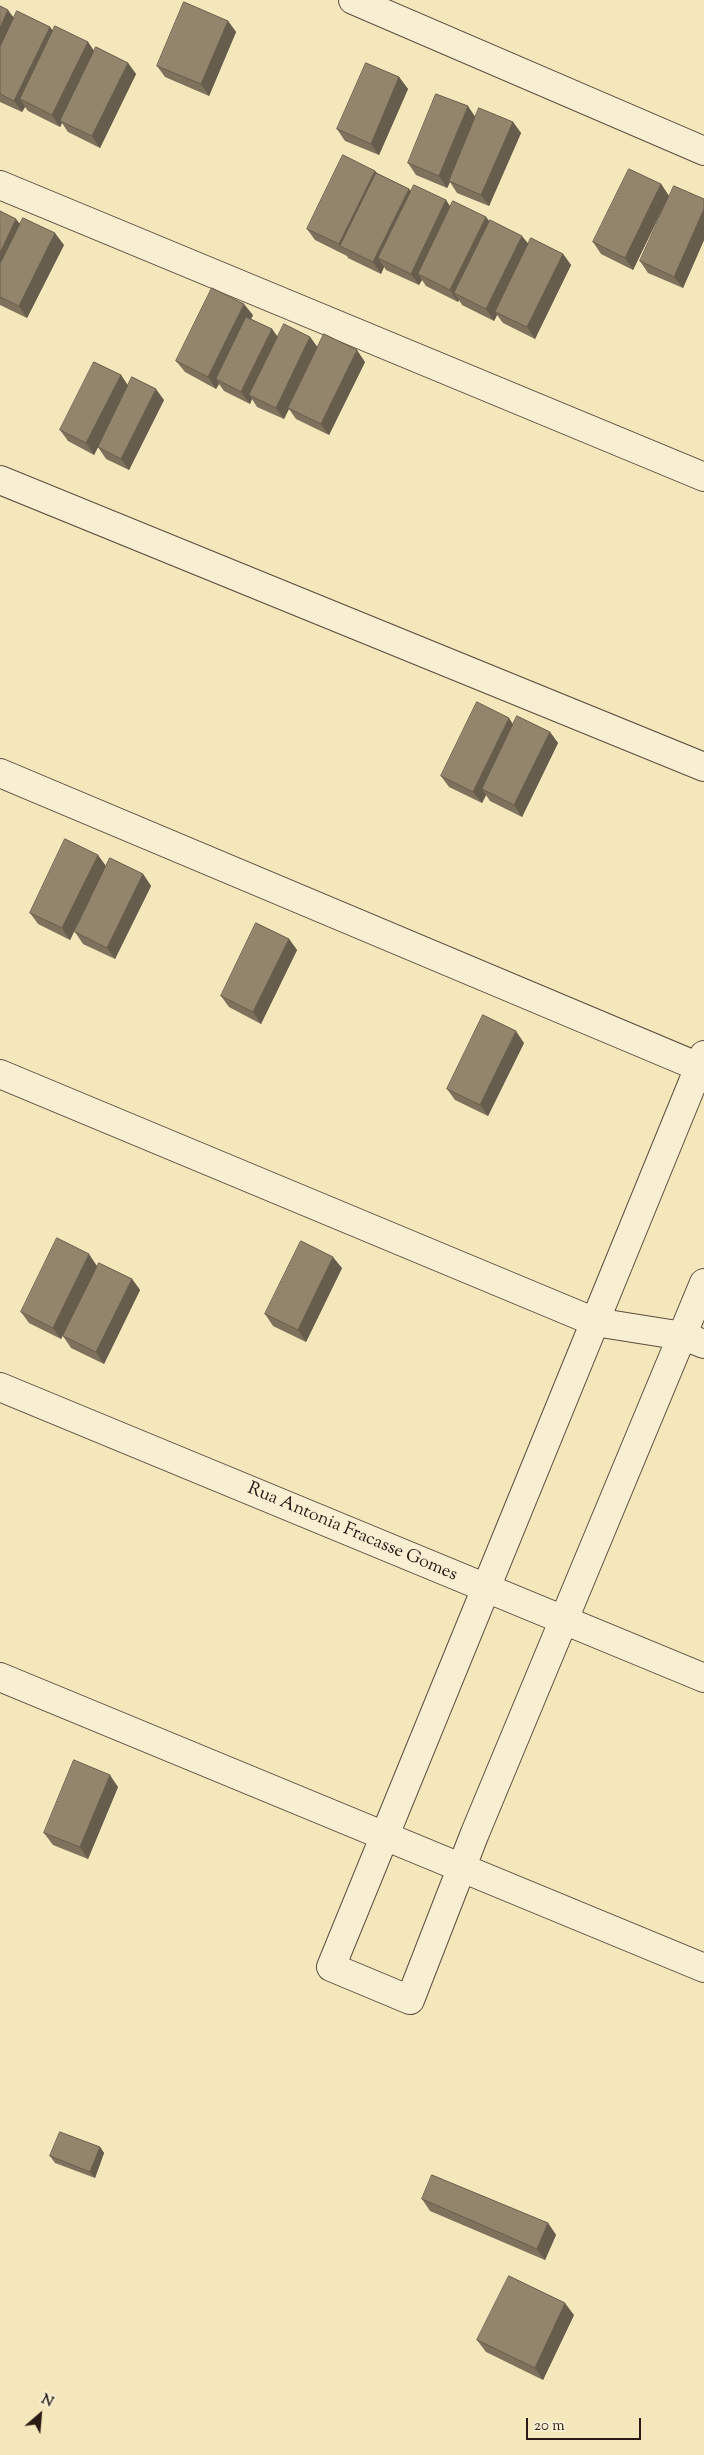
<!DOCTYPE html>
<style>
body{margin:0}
#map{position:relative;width:704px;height:2455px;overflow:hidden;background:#f5e7bc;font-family:"Sorts Mill Goudy",serif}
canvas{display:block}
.north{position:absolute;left:15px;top:2390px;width:50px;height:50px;-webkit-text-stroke:4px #f8efd3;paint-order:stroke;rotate:27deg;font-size:14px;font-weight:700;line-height:20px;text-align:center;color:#291a15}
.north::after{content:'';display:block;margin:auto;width:18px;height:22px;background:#291a15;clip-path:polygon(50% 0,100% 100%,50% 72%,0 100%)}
.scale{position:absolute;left:526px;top:2418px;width:115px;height:22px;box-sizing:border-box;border:2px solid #291a15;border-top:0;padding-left:6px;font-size:15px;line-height:18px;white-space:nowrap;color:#291a15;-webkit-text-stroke:4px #f8efd3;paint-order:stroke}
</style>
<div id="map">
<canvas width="704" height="2455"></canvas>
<div class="north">N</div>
<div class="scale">20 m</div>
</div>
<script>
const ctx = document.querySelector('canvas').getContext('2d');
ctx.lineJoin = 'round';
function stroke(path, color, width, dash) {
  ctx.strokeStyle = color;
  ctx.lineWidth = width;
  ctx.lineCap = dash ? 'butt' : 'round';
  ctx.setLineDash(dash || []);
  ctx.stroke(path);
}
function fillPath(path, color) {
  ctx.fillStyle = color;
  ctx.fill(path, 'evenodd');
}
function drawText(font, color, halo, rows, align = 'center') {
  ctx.font = font + ' "Sorts Mill Goudy",serif';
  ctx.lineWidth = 4;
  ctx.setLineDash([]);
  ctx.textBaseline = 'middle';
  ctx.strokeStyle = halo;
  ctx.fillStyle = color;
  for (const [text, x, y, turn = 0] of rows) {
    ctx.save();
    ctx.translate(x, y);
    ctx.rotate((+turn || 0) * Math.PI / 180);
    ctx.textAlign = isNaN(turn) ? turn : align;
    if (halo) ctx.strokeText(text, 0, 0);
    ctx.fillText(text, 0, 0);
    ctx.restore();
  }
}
const minor = new Path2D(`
 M353,0L704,151
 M0,185L704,477
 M0,480L704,767
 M0,773L699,1067
 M704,1055L331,1967L410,2000L475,1833L704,1283
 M0,1074L595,1322L683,1336L704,1344
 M0,1387L704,1678
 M0,1677L704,1968`);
const wall = new Path2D(`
 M0,6L14,18L50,27L53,31L88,42L94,51L128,63L136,74L100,148L68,132L62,123L60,127L28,111L25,107L22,112L0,102Z
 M228,21L236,32L209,96L165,77L157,66Z
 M399,77L408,89L379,155L345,141L337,129Z
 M475,117L513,122L521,133L489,206L457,193L450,182L447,188L416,175L408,163Z
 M375,171L377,173L409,189L411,191L446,200L450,207L486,217L489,221L528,244L563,254L571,265L535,339L503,323L497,315L494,321L462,305L459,300L458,302L426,286L422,280L419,285L386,270L384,267L381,274L348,258L347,256L315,240L307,229Z
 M661,184L669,196L633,270L601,254L593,242Z
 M704,199V240L683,288L648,273L640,261Z
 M0,211L20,224L64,245L27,318L0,305Z
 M253,315L251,319L272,329L278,337H310L318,348L365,362L329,435L296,419L289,409L284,419L257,407L252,399L250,404L224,391L219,384L216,389L185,372L176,361Z
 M121,375L128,386L164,400L129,470L106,459L98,447L94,455L68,441L60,430Z
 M513,724L550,732L558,743L522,817L490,801L486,795L482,803L449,787L441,776Z
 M106,866L70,940L38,924L30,913Z
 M143,874L151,886L115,959L83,944L75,932Z
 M289,939L297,950L261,1024L229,1007L221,996Z
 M524,1043L488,1116L455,1100L447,1089Z
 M97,1266L132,1279L140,1290L104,1364L71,1348L63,1336L93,1275L61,1339L29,1323L21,1312Z
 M342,1268L306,1342L273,1326L265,1314Z
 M118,1787L88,1859L53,1845L44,1833Z
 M100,2147L104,2153L95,2178L55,2163L50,2156Z
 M422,2199L548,2223L556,2235L545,2260L430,2211Z
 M574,2315L543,2380L486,2352L477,2340Z`);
const shadedWall = new Path2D(`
 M8,10L17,22L0,56V28Z
 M228,21L236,32L209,96L201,84Z
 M50,27L58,39L20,99L25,107L22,112L14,101Z
 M88,42L96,54L60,121L62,123L60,127L52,115Z
 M128,63L136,74L100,148L92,136Z
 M399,77L408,89L379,155L371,144Z
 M468,106L476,118L449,181L450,182L447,188L439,176Z
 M513,122L521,133L489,206L481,195Z
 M375,171L383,182L341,247L339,244Z
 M661,184L669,196L633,270L625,258Z
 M409,189L417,200L378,258L384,267L381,274L373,262Z
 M446,200L454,212L418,274L422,280L419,285L411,274Z
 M704,209V240L683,288L674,277Z
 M486,217L494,228L454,293L459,300L458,302L450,290Z
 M16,219L25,230L0,281V253Z
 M55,233L64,245L27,318L19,306Z
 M522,236L531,247L495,312L497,315L494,321L486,309Z
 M563,254L571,265L535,339L527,327Z
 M244,304L253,315L220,381L216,379L219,384L216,389L208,377Z
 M272,329L280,341L249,395L252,399L250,404L241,392Z
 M310,337L318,348L284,419L276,408Z
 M357,350L365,362L329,435L321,424Z
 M121,375L129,387L94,455L86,443Z
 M156,389L164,400L129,470L121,459Z
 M509,718L517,730L482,789L486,795L482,803L473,792Z
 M550,732L558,743L522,817L514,805Z
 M98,855L106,866L70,940L62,928Z
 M143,874L151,886L115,959L107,948Z
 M289,939L297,950L261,1024L253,1012Z
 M516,1031L524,1043L488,1116L480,1105Z
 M89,1254L97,1266L61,1339L53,1328Z
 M333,1257L342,1268L306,1342L298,1330Z
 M132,1279L140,1290L104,1364L96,1352Z
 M110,1775L118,1787L88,1859L80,1847Z
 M100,2147L104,2153L95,2178L90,2172Z
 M548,2223L556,2235L545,2260L537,2249Z
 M565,2303L574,2315L543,2380L535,2368Z`);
const building = new Path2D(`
 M184,2L228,21L201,84L157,66Z
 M0,6L8,10L0,28Z
 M17,11L50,27L14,101L0,94V47Z
 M55,26L88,42L52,115L20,99Z
 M96,47L128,63L92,136L60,121Z
 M366,63L399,77L371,144L337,129Z
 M436,94L468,106L439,176L408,163Z
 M479,108L513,122L481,195L449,181Z
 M343,155L375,171L339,244L307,229Z
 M629,169L661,184L625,258L593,242Z
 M376,173L409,189L373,262L340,246Z
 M414,185L446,200L411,274L378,258Z
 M674,186L704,199V209L674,277L640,261Z
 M453,201L486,217L450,290L418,274Z
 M0,211L16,219L0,253Z
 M23,218L55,233L19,306L0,297V264Z
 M490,220L522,236L486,309L454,293Z
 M531,238L563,254L527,327L495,312Z
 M212,288L244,304L208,377L176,361Z
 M246,317L272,329L241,392L216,379Z
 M284,324L310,337L276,408L249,395Z
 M324,334L357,350L321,424L288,408Z
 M94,362L121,375L86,443L60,430Z
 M132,377L156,389L121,459L98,447Z
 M477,702L509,718L473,792L441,776Z
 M517,716L550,732L514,805L482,789Z
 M65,839L98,855L62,928L30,913Z
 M110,858L143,874L107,948L75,932Z
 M256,923L289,939L253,1012L221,996Z
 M483,1015L516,1031L480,1105L447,1089Z
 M57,1238L89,1254L53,1328L21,1312Z
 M301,1241L333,1257L298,1330L265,1314Z
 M99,1263L132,1279L96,1352L63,1336Z
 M74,1760L110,1775L80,1847L44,1833Z
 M60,2132L100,2147L90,2172L50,2156Z
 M432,2175L548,2223L537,2249L422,2199Z
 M509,2276L565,2303L535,2368L477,2340Z`);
const streetNames = [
 ["Rua Antonia Fracasse Gomes",352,1533,23]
];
stroke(minor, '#5c4d3f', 30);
stroke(minor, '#f8efd3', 28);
fillPath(wall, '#7e725d');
fillPath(shadedWall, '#675d4c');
fillPath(building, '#93856c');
stroke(building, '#675d4c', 1);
drawText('18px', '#291a15', '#f8efd3', streetNames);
</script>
